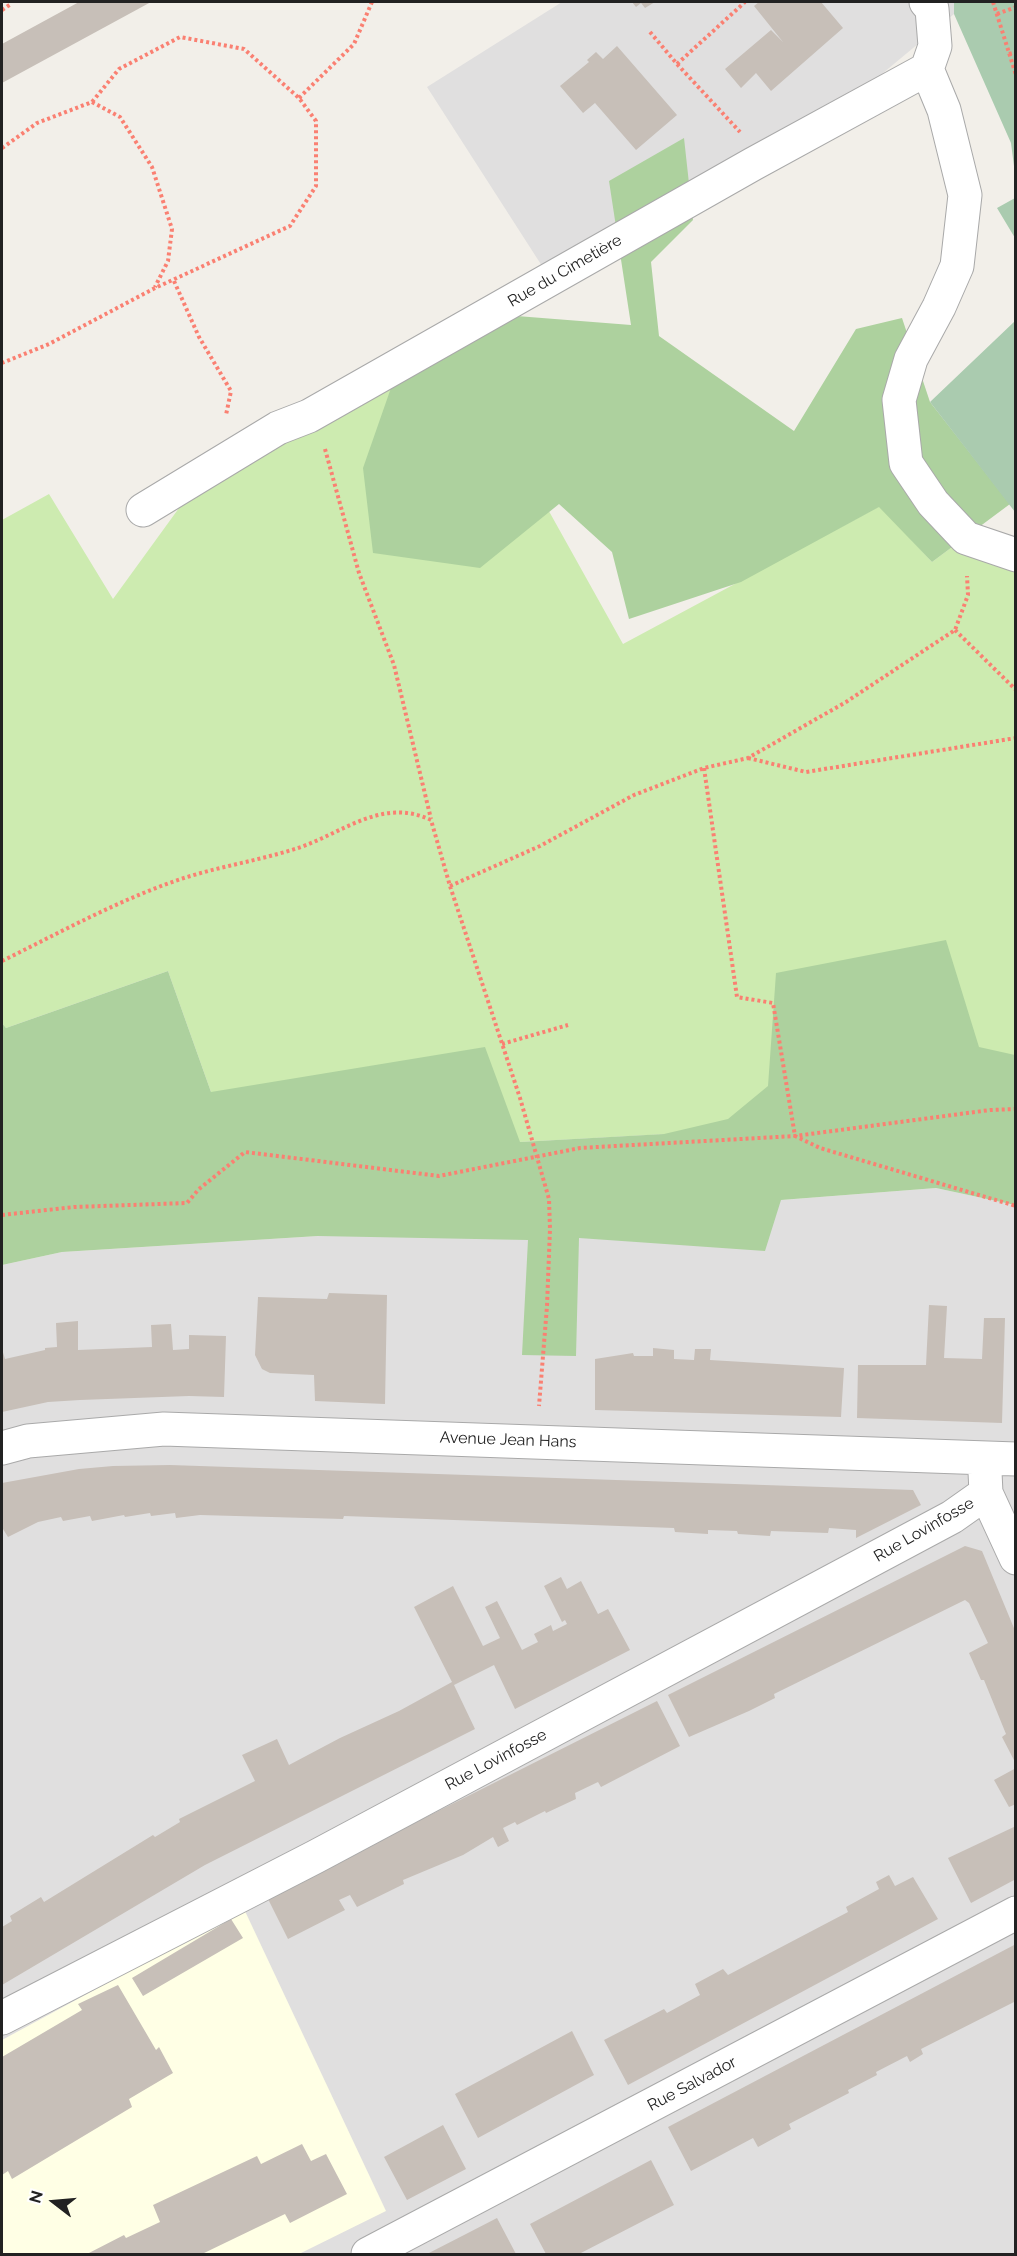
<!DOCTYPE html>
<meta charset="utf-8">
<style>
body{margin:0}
#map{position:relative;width:1017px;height:2256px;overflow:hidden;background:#f2efe9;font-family:Raleway,sans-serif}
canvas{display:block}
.frame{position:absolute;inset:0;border:3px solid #222;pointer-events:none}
.north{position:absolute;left:24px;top:2172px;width:60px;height:60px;-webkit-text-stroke:4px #fff;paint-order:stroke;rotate:286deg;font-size:16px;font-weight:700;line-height:24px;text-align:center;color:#222}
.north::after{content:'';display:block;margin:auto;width:21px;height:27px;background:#222;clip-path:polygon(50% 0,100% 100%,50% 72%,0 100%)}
</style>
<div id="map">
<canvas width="1017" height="2256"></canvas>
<div class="frame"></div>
<div class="north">N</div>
</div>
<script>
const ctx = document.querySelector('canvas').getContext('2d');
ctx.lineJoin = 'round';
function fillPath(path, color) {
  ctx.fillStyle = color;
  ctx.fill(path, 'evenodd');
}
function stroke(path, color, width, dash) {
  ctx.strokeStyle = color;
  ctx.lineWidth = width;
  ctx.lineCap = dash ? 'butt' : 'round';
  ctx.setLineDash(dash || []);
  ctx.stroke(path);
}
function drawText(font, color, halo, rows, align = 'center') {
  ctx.font = font + ' Raleway,sans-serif';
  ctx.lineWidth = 4.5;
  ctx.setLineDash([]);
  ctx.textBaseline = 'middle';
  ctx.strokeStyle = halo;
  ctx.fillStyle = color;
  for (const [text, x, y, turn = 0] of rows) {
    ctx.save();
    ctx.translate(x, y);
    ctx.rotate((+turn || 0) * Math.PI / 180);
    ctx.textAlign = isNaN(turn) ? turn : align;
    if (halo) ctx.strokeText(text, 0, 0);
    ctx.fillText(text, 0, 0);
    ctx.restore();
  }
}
const residential = new Path2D(`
 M562,2H954V14L764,172L542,266L427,87Z
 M936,1188L1015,1205V2254H2V1265L62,1252L318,1236Z`);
const education = new Path2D(`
 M244,1909L386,2211L299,2254H2V2040Z`);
const grass = new Path2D(`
 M458,348L623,644L880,506L932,562L952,547L1015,561V1104L777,1128L520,1142L211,1092L168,971L6,1028L2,1023V520L49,494L113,599L187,497Z`);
const forest = new Path2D(`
 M684,138L693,220L651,262L659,336L794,431L856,329L902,318L930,402L1010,504L932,562L879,507L741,582L629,619L612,552L559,504L480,568L373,553L363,468L392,385L504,315L631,325L609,181Z
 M946,940L979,1047L1015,1055V1205L936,1188L781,1200L765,1251L579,1238L576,1356L522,1355L528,1240L318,1236L62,1252L2,1265V1023L6,1028L168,971L211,1092L485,1047L520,1142L664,1134L728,1119L768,1086L776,973Z`);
const cemetery = new Path2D(`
 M954,2H1015V174L1011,143L954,14Z
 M1015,198V238L997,208Z
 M1015,321V512L930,402Z`);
const building = new Path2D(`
 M79,2H151L2,83V44Z
 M632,2H655L645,8L641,3L636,7Z
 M759,2H821L843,28L771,91L756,73L741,88L725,69L771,30L783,42L754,6Z
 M617,46L677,115L636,150L595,103L583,113L560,86L589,62L587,60L596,52L603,59Z
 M329,1293L387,1295L385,1404L315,1401L314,1375L270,1373L262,1369L255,1355L258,1297L327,1299Z
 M929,1305L947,1306L944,1358L982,1359L984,1318H1005L1002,1423L857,1418L858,1365H926Z
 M78,1321V1350L152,1347L151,1325L171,1324L173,1350L189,1349V1335L226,1336L224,1397L189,1396L80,1400L48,1402L2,1412V1349L5,1359L45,1350V1348L57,1347L56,1323Z
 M653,1348L674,1350V1359L694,1360L695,1349H711L710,1360L844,1368L841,1417L595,1410V1359L633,1353L634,1356H653Z
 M170,1465L913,1490L921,1505L856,1538V1530L829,1528L828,1533L771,1531L770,1536L738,1534L737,1531L708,1530V1534L675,1532L674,1528L344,1516L343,1519L200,1515L176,1518L175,1513L151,1516L150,1513L125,1517L124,1515L92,1521L90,1516L63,1521L61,1517L38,1522L8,1537L3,1529L2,1530V1483L79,1469L113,1466Z
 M965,1546L982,1551L1016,1633V1764L1002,1737L1006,1734L984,1680H981L969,1653L988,1643L969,1603L965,1600L774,1694L775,1698L749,1711L689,1737L668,1695Z
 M561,1577L567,1589L581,1581L598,1614L608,1609L630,1650L515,1709L494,1665L454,1685L475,1729L205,1865L2,1985V1927L12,1921L10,1916L41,1897L44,1902L153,1835L155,1837L180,1822L179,1819L255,1781L242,1755L277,1739L289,1765L340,1738L399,1711L452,1682L414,1607L453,1586L483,1646L500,1638L485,1607L497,1601L522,1650L538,1642L534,1634L551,1625L553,1631L567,1624L565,1620L562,1622L544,1586Z
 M657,1701L680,1746L601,1787L598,1782L575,1793L576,1799L546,1813L545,1811L517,1825L515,1822L503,1828L509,1841L498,1847L493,1837L463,1855L403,1880L404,1884L357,1907L350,1895L339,1900L345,1910L288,1939L267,1897Z
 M1016,1768V1804L1009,1807L994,1780Z
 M1016,1826V1879L971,1903L948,1858Z
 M889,1875L895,1886L913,1877L938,1919L628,2085L604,2040L664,2009L667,2013L700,1995L695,1984L723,1969L728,1975L848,1912L846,1907L879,1889L876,1882Z
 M231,1919L243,1938L143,1996L132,1978Z
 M1016,1944V2001L921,2049L923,2054L910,2062L907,2056L876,2072L877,2075L848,2090L849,2093L789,2124L791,2129L758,2147L753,2138L691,2171L668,2127Z
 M118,1985L156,2050L159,2047L173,2073L129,2099L132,2107L12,2179L8,2171L2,2175V2057L82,2010L78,2004Z
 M572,2031L594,2075L478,2138L455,2094Z
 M443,2125L466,2169L407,2200L384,2157Z
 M302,2144L311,2161L326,2154L347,2194L290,2223L285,2214L202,2254H87L124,2235L126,2238L160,2222L153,2205L257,2156L261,2164Z
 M651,2160L674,2205L579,2254H546L530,2224Z
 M497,2218L516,2254H427L466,2234Z`);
const path = new Path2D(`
 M993,2L1016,75
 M2,10L11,4
 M997,14L1016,7
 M650,32L677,64L740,132
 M1009,54L1016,52
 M677,64L745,2
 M299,98L354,44L372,2
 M92,102L120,117L152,167L172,229L168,261L155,287
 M2,148L37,123L92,102L119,69L180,37L244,49L299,98L316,121V186L290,226L155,288L49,344L2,363
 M174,281L199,337L231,391L226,415
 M325,449L359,573L394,665L431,819
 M955,630L1016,690
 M748,758L806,772L1016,738
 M704,768L737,997L773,1003L795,1136L820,1148L1016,1206
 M450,886L540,846L634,795L704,768L748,758L846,702L955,630L968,595L967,576
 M2,961C59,933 115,902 175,881C215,867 258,861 298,848C343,833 382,797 431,820L450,886L520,1098L549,1199L550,1229L547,1306L539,1406
 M502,1044L568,1025
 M2,1215L74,1207L187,1203L199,1189L245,1152L439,1176L580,1148L795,1136L990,1110L1016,1109`);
const minor = new Path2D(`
 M927,69L944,110L965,195L957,266L939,307L911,359L899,400L906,463L933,503L966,538L1016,555
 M143,510L278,428L309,416L753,164L927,69L935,46L932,9L926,2
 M2,1448L28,1441L164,1429L1016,1459
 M985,1472L986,1493L1016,1558
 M2,2018L315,1857L952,1517L986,1493
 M368,2254L1016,1913`);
const streetNames = [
 ["Rue du Cimetière",565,271,-30],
 ["Avenue Jean Hans",508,1440,2],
 ["Rue Lovinfosse",924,1530,-30],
 ["Rue Lovinfosse",496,1760,-28],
 ["Rue Salvador",692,2084,-28]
];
fillPath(residential, '#e0dfdf');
fillPath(education, '#ffffe5');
fillPath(grass, '#cdebb0');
fillPath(forest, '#add19e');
fillPath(cemetery, '#aacbaf');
fillPath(building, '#c7bfb8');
stroke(minor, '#a9a9a9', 35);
stroke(path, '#fa8072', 4, [3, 3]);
stroke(minor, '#fff', 33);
drawText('16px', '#222', '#fff', streetNames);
</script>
